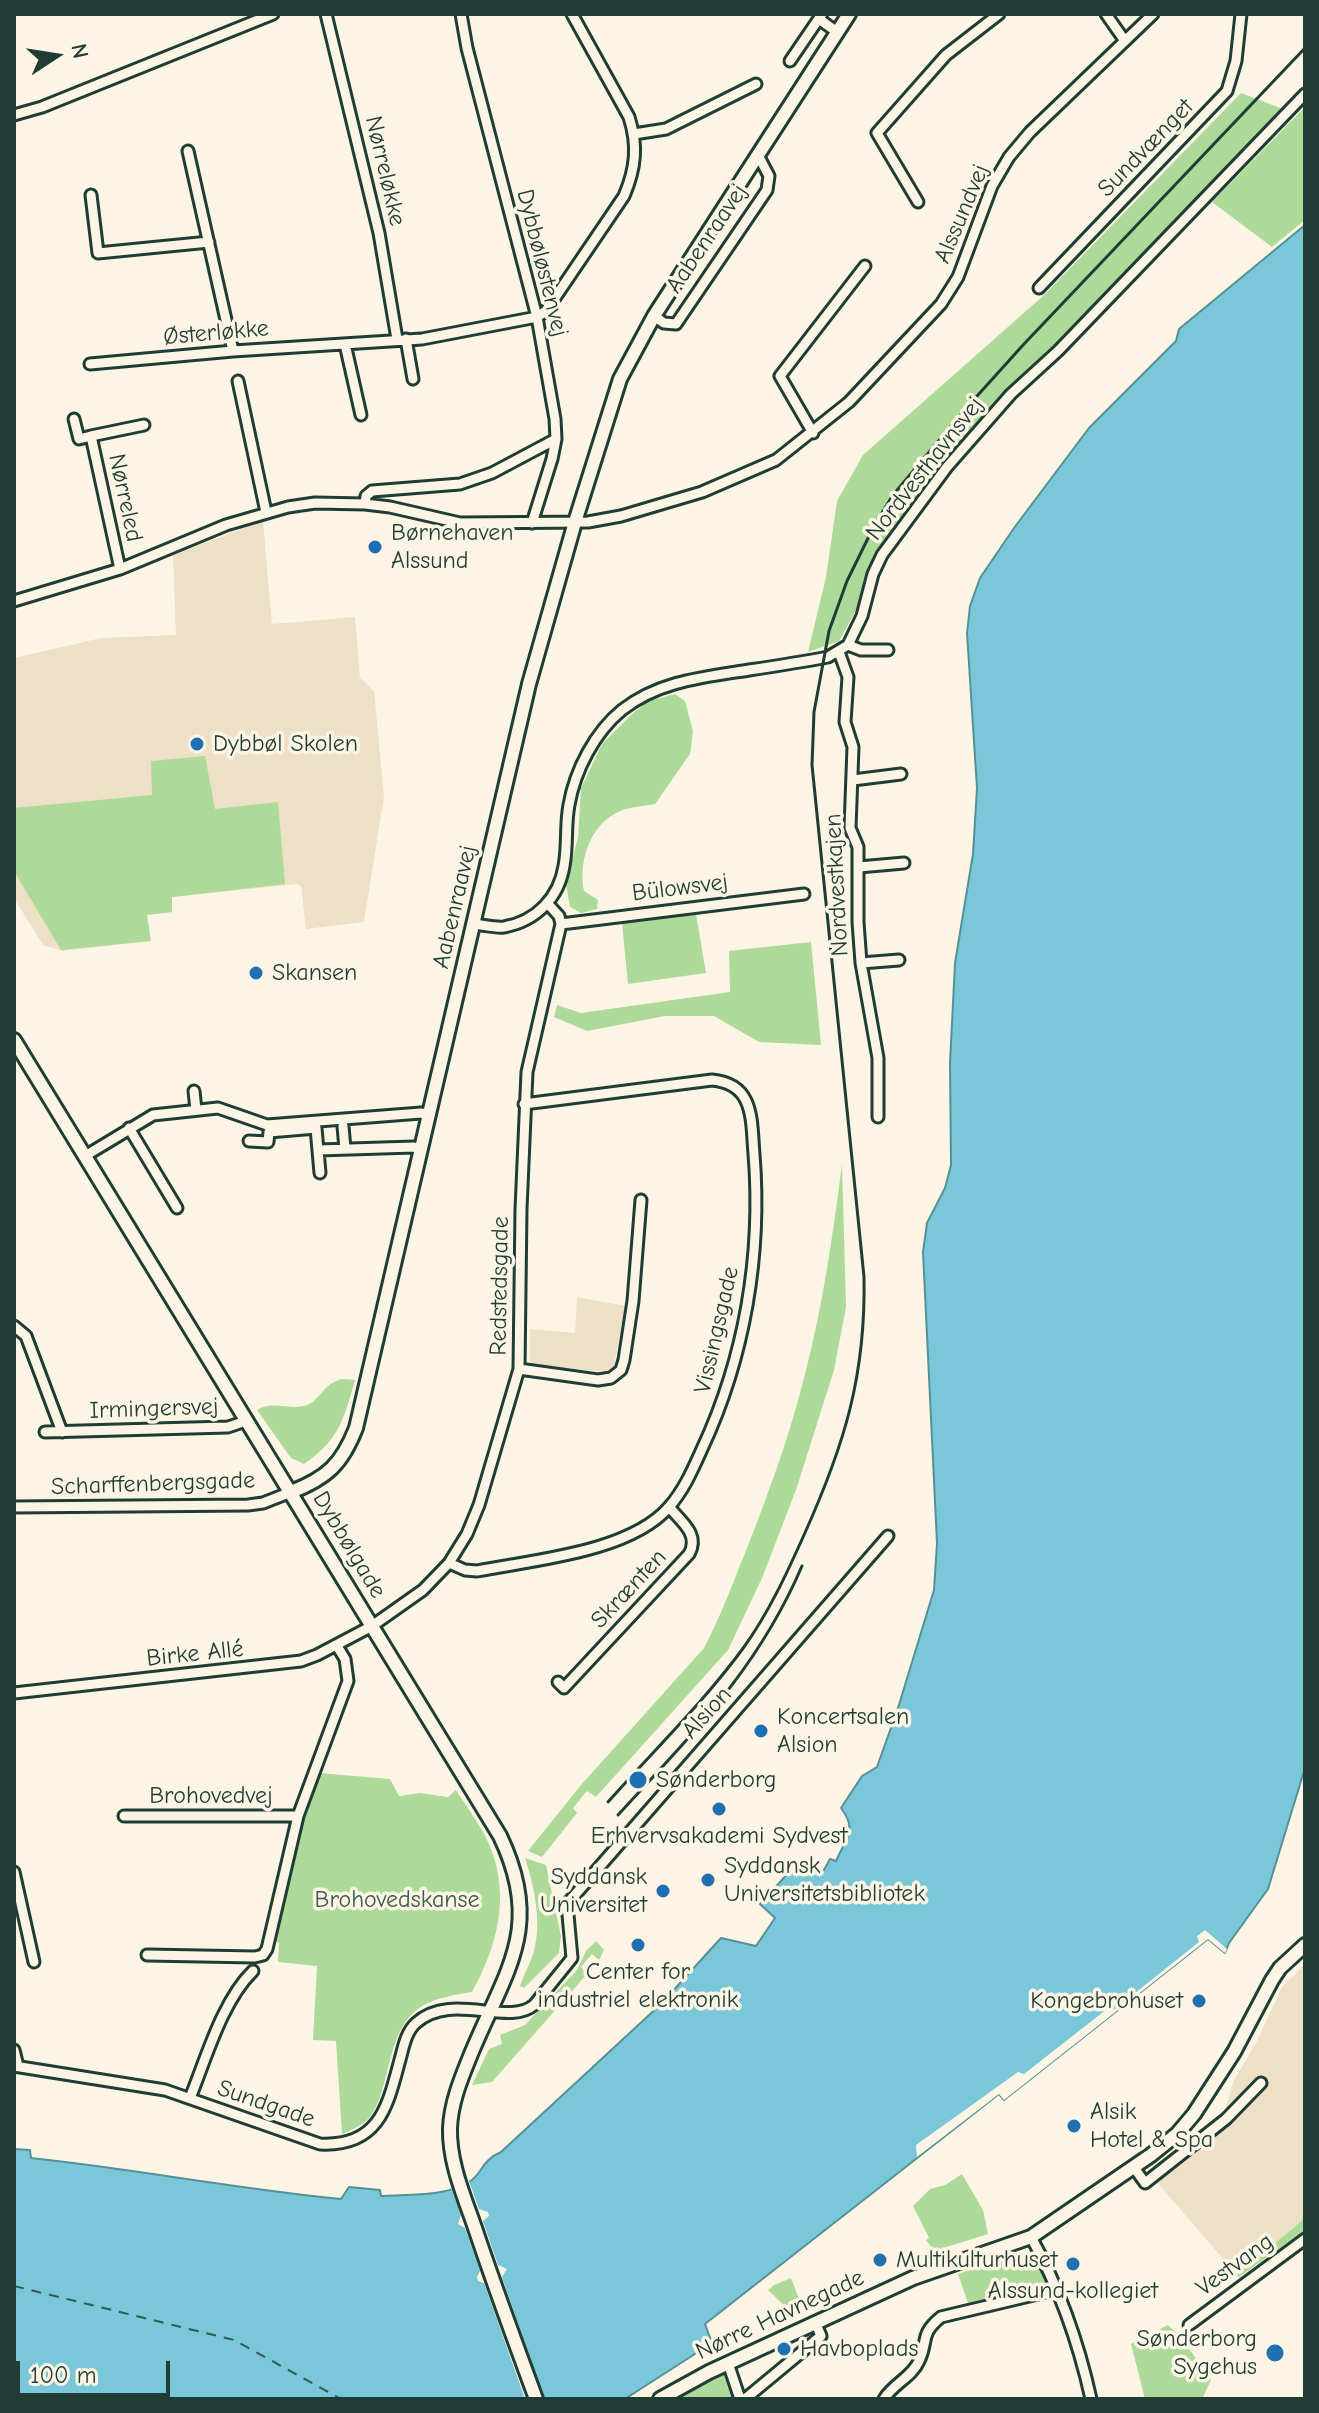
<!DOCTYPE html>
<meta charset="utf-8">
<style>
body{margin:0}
#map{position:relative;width:1319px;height:2413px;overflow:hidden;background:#fcf5e5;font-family:"Comic Neue",sans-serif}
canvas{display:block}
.frame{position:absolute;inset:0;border:16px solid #1f3d34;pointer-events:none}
.north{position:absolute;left:16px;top:16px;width:80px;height:80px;-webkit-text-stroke:6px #fcf5e5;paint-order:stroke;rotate:78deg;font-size:22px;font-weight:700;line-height:32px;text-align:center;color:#1f3d34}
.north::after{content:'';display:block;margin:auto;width:28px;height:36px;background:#1f3d34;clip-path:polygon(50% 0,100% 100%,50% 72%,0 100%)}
.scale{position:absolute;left:16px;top:2361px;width:154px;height:36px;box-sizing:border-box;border:4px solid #1f3d34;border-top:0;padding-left:10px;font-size:24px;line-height:28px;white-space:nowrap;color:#1f3d34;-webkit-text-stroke:6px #fcf5e5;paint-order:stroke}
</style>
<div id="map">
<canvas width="1319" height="2413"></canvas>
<div class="frame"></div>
<div class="north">N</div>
<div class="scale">100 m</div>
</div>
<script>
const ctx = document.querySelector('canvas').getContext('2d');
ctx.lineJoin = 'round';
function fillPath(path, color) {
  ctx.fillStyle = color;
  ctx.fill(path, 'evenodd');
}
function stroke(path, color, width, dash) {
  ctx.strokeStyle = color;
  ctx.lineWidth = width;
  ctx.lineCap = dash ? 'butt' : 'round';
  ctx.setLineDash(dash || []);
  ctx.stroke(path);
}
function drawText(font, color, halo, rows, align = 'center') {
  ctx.font = font + ' "Comic Neue",sans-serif';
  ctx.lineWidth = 7;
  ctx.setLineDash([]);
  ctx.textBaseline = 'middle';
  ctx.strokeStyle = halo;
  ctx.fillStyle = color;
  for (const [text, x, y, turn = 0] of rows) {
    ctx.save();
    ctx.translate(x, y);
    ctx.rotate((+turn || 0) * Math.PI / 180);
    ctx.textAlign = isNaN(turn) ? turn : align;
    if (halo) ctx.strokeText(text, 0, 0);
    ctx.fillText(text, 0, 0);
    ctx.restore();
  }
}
const built = new Path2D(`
 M263,521L272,624L355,617L360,678L374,691L384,796L364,922L306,929L301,886L297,884L172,897V912L147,915L151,941L63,951L43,945L14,898V658L101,638L176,635L173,555Z
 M577,1297L625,1306L614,1366L607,1372L534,1365L530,1361V1329L575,1333Z
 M1305,1964V2218L1237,2275L1155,2180L1222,2122L1233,2082L1256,2043L1282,1987Z`);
const green = new Path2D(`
 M1241,93L1283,109L943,460L877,551L856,610L839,641L808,652L826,577L837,501L863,455L1043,296Z
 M1305,107V220L1272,247L1212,202Z
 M675,694L685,701L693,731L690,754L655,804C643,806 627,807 616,813C589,827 578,864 584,891L598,900L597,909L581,913L570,907L566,884L578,837L581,788L602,744L633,713L649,701Z
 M205,756L215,809L278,802L285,884L172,897V912L147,915L151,941L61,950L14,871V808L152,795L151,761Z
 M696,914L706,973L628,984L622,923Z
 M811,942L821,1045L759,1042L714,1016H665L587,1031L554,1017L557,1005L581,1013L730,992L729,951Z
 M842,1164L846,1307L834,1370L796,1490L762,1578L728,1650L596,1797L587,1791L573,1808L577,1813L542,1857L528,1851L581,1785L704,1648C720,1618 732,1585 745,1553C768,1495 790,1435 805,1374C823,1305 833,1234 842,1164Z
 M342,1379L355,1380C344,1419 339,1440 304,1464L291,1458L257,1410C273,1400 290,1411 307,1405C322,1399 321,1385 342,1379Z
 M319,1773L390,1779L399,1796L420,1793L448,1797L456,1790C468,1809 483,1828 491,1849C510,1898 497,1947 472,1992C454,1995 434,1998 419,2008C387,2030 391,2084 372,2114C366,2124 352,2130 342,2134L336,2041L313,2040L317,1966L278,1962L279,1943L275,1941L304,1814Z
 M525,1858L546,1865L561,1936L559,1953L524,1988L520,1986C524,1974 531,1962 534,1951C542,1920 534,1887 525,1858Z
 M596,1941L604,1950L599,1960L592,1954L581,1967L587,1974L492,2082L472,2085L489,2049L502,2044L500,2035L525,2025L577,1970L586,1951Z
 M962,2174L983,2210L988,2234L934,2251L926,2240L929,2238L913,2206L930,2189L945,2185Z
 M1305,2218V2230L1239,2277L1237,2275Z
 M1019,2253H1026L1038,2265L1048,2286L968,2303L958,2274Z
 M791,2278L803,2309L794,2315L768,2290L774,2285Z
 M1168,2325L1180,2336L1211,2380L1202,2399H1145L1131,2344Z
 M727,2371L737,2399H683L680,2394Z`);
const water = new Path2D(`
 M1305,225V1768L1268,1889L1229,1943L1225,1953L1208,1939L1004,2100L999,2094L705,2324L712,2343L625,2399H14V2149L30,2150L31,2158C135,2169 237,2189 341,2199L349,2187L380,2190L381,2196C409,2194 444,2197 469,2182C483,2174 480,2161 501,2152L661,2004L721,1938L756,1946L775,1918L760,1904L791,1870L818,1872L824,1870L830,1859L836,1861C846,1838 858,1830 841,1808L862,1776L877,1767L898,1708L934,1590L937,1543L923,1252L927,1223L945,1188L951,1165L950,1063L955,963L973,854L977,788L967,633L970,606L980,578L1014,528L1089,428L1176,341L1179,329Z`);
const pier = new Path2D(`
 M1205,1930L1227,1949L1225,1953L1208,1939L1004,2100L999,2094L917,2157L916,2145L1018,2072L1024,2074L1107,2009H1115L1199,1942L1197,1936Z
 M468,2178L479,2209L488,2212L489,2216L483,2221L498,2265L507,2269L502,2277L544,2399H525L484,2283L478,2281L477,2277L480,2271L465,2228L458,2224L461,2215L450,2185Z`);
const ferry = new Path2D(`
 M14,2286L234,2340L341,2399`);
const street = new Path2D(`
 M326,14L379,233L397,339
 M461,14L467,48L537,317L555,419L556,439L552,459L532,523
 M1106,14L1125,41
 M819,19L837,32
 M790,61L822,14
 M14,115L42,107L273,14
 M634,134L666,129L756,84
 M188,151L233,351
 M91,195L98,253L209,242
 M918,202L877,133L946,55L999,14
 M1039,288L1227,91L1236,61L1241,14
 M654,316L664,323L676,324L767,190L769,176L758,155
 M406,339L413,379
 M345,344L361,415
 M90,364L233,351L422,339L537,317L546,311L624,196C636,168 638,145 629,117L572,14
 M238,381L266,512
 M74,419L79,439L91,436L120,569
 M813,433L780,376L865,266
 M91,436L144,425
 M365,504L366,496L372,491L460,484L492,473L556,439
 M14,601L120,569L226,525L288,507L315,503L365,504L390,507L460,523L588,522L621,516L702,492L776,460L849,402L941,304L958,277L992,186L1009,157L1030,132L1153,14
 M848,645L861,650H888
 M839,652L848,677L845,722L853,747L850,828L858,847V922L861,963L878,1058V1117
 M853,780L901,774
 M859,867L904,863
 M474,924C484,925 495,928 504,927C537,921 559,897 564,866C568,846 565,825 569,805C575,770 595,732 622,710C659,681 704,677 749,670C776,666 802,662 828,657L848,645L862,616L873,574L882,555L947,467L1011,394L1058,351L1305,94
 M561,924L804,894
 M861,963L899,960
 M194,1091L196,1110
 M343,1126L345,1149
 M129,1128L177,1208
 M249,1141L268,1142L269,1132L316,1128L320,1173
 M318,1150L414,1147L422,1149
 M85,1156L153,1115L218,1108L267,1125L421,1113L430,1115
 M14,1326L26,1336L62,1432
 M519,1369L598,1380L611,1378L621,1370L624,1360L633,1301L641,1200
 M45,1432L228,1427L246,1421
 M14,1507L248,1505L263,1503L291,1492
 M449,1563L465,1570L477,1571C534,1560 630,1552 669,1507C684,1490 693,1469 702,1449C745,1357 762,1254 754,1154C751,1120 755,1084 712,1080L524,1104
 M558,1682L564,1688L689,1554C700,1535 682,1522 669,1507
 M14,1693L301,1661L317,1655L372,1626L423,1590L449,1563L467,1534L479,1505L519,1369L521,1209L527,1072L561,924L559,916L548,904
 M124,1816H298
 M14,1872L34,1962
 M147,1955L255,1957L263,1955L267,1949L298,1816L348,1681L345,1659L337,1646
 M14,2050L18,2066
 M14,2066L165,2090L320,2144C381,2147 388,2104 401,2056C404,2044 407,2031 416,2023C451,1991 508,2027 534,2005L572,1958L567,1904L888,1536
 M190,2098C206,2059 222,2001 253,1971
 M1133,2166L1145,2183L1226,2119L1261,2083
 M1031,2237C1060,2289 1078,2340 1091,2399
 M1189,2325L1305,2239
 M728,2363L740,2399
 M745,2399L821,2336L816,2324
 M884,2399C893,2384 912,2377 919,2361C929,2340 919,2335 941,2317L1059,2289`);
const secondary = new Path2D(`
 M14,1040L500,1836C545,1930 504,1972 469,2059C460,2081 451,2104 450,2128C449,2162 464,2196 475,2228C494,2285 515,2342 536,2399
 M291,1492C327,1478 342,1464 356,1428L529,684L575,522L620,379L654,316L849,14
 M660,2399L709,2372L913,2278L1031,2237L1151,2155L1177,2134L1194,2114L1234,2052L1272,1980L1280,1968L1305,1945`);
const rail = new Path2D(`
 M608,1802C653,1751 704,1702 744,1647C769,1612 787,1573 804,1535C844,1446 866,1376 864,1277L812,765L814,712L829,631L847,581L875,524L893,495L968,406L1024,344L1305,48
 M618,1815C692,1734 758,1669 802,1566`);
const markers = [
 [375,547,8,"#1f6fb2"],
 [197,744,8,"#1f6fb2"],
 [256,973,8,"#1f6fb2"],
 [761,1731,8,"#1f6fb2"],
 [638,1780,10,"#1f6fb2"],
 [719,1809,8,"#1f6fb2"],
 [708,1880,8,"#1f6fb2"],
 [663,1891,8,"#1f6fb2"],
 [638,1945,8,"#1f6fb2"],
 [1199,2001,8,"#1f6fb2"],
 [1074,2126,8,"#1f6fb2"],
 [880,2260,8,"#1f6fb2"],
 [1073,2264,8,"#1f6fb2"],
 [784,2349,8,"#1f6fb2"],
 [1275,2353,10,"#1f6fb2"]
];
const streetNames = [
 ["Sundvænget",1146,148,-46],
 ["Nørreløkke",385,171,77],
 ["Alssundvej",962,214,-67],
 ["Aabenraavej",707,239,-56],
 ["Dybbøløstenvej",542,263,76],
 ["Østerløkke",216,333,-5],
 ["Nordvesthavnsvej",925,469,-52],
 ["Nørreled",125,498,78],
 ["Nordvestkajen",837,885,-93],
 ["Bülowsvej",680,888,-7],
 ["Aabenraavej",455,907,-77],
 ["Redstedsgade",500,1286,-89],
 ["Vissingsgade",717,1330,-77],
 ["Irmingersvej",154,1409,-2],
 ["Scharffenbergsgade",153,1484,-2],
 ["Dybbølgade",349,1545,59],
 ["Skrænten",629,1589,-47],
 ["Birke Allé",195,1654,-6],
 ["Alsion",707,1713,-48],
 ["Brohovedvej",211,1796],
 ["Sundgade",266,2104,19],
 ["Vestvang",1235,2265,-36],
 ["Nørre Havnegade",780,2315,-25]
];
const poiNames = [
 ["Børnehaven",391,533],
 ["Alssund",391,561],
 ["Dybbøl Skolen",213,744],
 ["Skansen",272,973],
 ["Koncertsalen",777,1717],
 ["Alsion",777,1745],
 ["Sønderborg",656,1780],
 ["Erhvervsakademi Sydvest",719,1836,"center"],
 ["Syddansk",724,1866],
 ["Universitetsbibliotek",724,1894],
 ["Syddansk",647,1877,"right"],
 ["Universitet",647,1905,"right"],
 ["Center for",638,1972,"center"],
 ["industriel elektronik",638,2000,"center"],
 ["Kongebrohuset",1183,2001,"right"],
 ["Alsik",1090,2112],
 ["Hotel & Spa",1090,2140],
 ["Multikulturhuset",896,2260],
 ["Alssund-kollegiet",1073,2291,"center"],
 ["Sønderborg",1257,2339,"right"],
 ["Sygehus",1257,2367,"right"],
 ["Havboplads",800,2349]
];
const parkNames = [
 ["Brohovedskanse",397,1900]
];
fillPath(built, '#ede0c7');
fillPath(green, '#adda98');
fillPath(water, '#7ac7d9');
stroke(water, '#569097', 2);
fillPath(pier, '#fcf5e5');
stroke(ferry, '#315955', 2, [10, 8]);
stroke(street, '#1f3d34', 15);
stroke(secondary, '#1f3d34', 18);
stroke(street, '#fcf5e5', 9);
stroke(secondary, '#fcf5e5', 12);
stroke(rail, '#1f3d34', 3);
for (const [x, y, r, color] of markers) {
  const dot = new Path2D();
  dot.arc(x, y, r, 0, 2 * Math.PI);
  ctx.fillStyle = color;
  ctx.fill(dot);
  stroke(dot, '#fcf5e5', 3);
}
drawText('24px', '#1f3d34', '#fcf5e5', streetNames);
drawText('24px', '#1f3d34', '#fcf5e5', poiNames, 'left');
drawText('24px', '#3b5c48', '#fcf5e5', parkNames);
</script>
